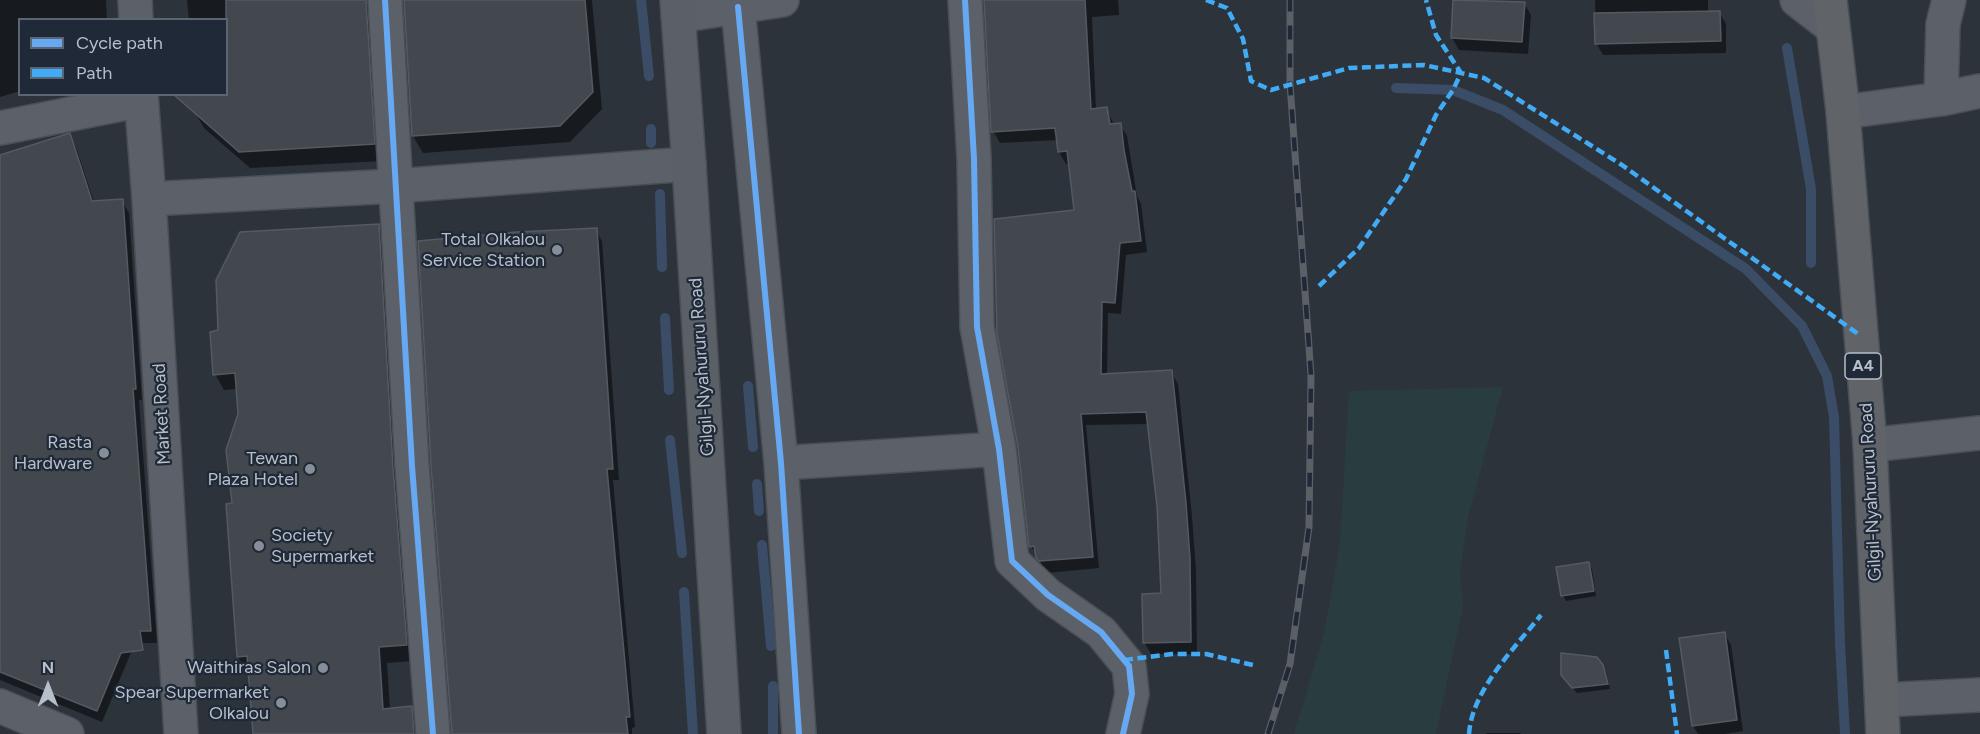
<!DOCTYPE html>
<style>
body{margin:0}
#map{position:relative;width:1980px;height:734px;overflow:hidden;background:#2c333b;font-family:Figtree,sans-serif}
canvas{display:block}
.legend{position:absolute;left:18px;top:18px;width:210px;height:78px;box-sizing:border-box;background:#1f2937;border:2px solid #5c6572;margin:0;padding:8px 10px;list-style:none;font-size:18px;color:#b7bfcb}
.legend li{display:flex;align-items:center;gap:12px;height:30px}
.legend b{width:30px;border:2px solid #5c6572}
.north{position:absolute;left:18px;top:656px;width:60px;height:60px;-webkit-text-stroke:4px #1f2937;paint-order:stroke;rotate:0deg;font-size:16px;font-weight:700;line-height:24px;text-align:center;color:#b7bfcb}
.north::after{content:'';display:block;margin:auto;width:21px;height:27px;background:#b7bfcb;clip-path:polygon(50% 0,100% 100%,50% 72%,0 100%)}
</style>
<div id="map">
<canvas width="1980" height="734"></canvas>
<ul class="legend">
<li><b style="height:8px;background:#66a8f1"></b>Cycle path</li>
<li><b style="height:8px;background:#42abf6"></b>Path</li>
</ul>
<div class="north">N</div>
</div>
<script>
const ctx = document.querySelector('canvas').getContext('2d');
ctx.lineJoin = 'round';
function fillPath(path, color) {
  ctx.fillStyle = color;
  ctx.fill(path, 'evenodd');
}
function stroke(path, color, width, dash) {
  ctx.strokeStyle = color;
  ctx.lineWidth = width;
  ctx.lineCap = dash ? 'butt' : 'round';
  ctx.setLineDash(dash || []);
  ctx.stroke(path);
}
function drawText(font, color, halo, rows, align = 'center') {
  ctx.font = font + ' Figtree,sans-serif';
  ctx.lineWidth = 4.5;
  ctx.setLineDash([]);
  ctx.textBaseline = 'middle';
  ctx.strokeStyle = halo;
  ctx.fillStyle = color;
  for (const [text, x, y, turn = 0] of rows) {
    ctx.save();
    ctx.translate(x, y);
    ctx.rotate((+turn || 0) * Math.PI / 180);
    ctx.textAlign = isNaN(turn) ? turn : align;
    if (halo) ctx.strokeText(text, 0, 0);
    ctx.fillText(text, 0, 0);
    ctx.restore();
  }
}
const green = new Path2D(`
 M1503,387L1468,517L1460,572L1463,606L1436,734H1294L1324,634L1340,543L1349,391Z`);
const shadow = new Path2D(`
 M0,0H106L107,20H20V91L0,97Z
 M187,0H388L383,161L250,168L204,128L194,111L226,94V20H189Z
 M404,0H592L602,109L570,142L423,153L413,136Z
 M984,0H1118L1119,15L1092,17L1096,110L1106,108L1114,125H1120L1127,136L1137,196L1141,204L1147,252L1126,255L1121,314L1108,313L1107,375L1171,372L1178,384L1192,516L1196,571L1197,654H1151L1144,642L1163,594L1159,506L1149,424L1086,425L1099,568L1047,573L1031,546L1076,211L1070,163L1066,164L1059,152L1058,140L1000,143L993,131Z
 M1455,0L1524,3L1531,15L1528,54L1459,50L1452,38Z
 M1595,0H1708V13L1719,12L1726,24V53L1603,55L1596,43Z
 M69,135L76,147L94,202L122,201L129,213L142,400H139L157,643H135L102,722L0,680V158Z
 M378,225L387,241L415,661L387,663L390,710L411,708L420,724L421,734H254L250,672L247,673L238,657L234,505L239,414L238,389L224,390L215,374L220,332Z
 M596,230L602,241L619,480H613L635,727L632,728V734H455Z
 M1589,564L1592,569L1596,596L1566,601L1563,595Z
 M1724,633L1731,645L1743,731L1724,734H1698L1693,726L1681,640Z
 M1602,666L1606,672L1610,689L1577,693L1566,681Z
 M1486,733H1520L1521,734H1486Z`);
const stream = new Path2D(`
 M641,0L649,76
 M1787,48L1811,189V263
 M1396,88L1453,90L1503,110L1746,269L1802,326L1827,376L1834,417L1840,643L1845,734
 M651,129V143
 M660,194L662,267
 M665,318L669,390
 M748,386L753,447
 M670,440L682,553
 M757,484L759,511
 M762,545L771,646
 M684,592L693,734
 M773,686V734`);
const building = new Path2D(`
 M226,0H366L375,144L239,152L173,94H226Z
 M404,0H585L593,92L560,126L412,136Z
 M984,0H1085L1091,109L1107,107L1110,124L1121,123L1124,150L1132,191H1135L1141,241L1120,243L1115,303L1102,302L1101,374L1172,370L1186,503L1190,558L1191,642L1143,643L1142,594L1161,593L1157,506L1146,412L1081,414L1093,557L1039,561L1036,558L1034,546L1029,547L1018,447L997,334L994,219L1074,210L1067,151L1058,152L1055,128L991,132Z
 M1453,0L1525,2L1522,42L1451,38Z
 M1720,11L1721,41L1595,44L1594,13Z
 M70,133L92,201L123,199L136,389H133L151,631H140L143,650L121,653L97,711L0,672V155Z
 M379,224L393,467L407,645L379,647L383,709L412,706L414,734H253L247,656L237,657L226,504L232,503L226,450L238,414L235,373L213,375L210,332L218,330L216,280L240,232Z
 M597,228L613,469H607L630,717H626L628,734H452L431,465L418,241L517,232Z
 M1589,562L1594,591L1561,596L1556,567Z
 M1725,632L1737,720L1692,726L1679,638Z
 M1561,653L1597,657L1603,665L1608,684L1572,688L1561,675Z`);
const minor = new Path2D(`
 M135,0L136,20
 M385,0L412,466L433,734
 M965,0L974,159L977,327L999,449L1012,561L1048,595L1101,632L1129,666L1132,694L1123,734
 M1797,0L1832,27
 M738,7L781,463L799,734
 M678,16L782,0
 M141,94L149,199L181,734
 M1941,99L1943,24L1949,0
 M1843,112L1941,99L1980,91
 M0,128L141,100
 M149,199L395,186L689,164
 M1870,445L1980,433
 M781,463L999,449
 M1882,700L1980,695
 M0,706L67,734`);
const secondary = new Path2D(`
 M677,0L689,164L724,734`);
const trunk = new Path2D(`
 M1830,0L1843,112L1870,445L1883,734`);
const rail = new Path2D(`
 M1268,734L1290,664L1309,527L1311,375L1290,84V0`);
const quiet = new Path2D(`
 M1206,0L1227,8L1243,39L1251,81L1271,90L1349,68L1424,65L1484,78L1622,165L1861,336
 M1319,286L1359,248L1406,179L1436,115L1453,90L1461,73L1436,35L1426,0
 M1666,650L1677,734
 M1124,660L1172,654H1206L1257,666
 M1469,734C1472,690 1514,649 1541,615`);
const cycleway = new Path2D(`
 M385,0L412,466L433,734
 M965,0L974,159L977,327L999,449L1012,561L1048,595L1101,632L1129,666L1132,694L1123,734
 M738,7L781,463L799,734`);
const markers = [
 [557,250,6,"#868e99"],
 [104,453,6,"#868e99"],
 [310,469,6,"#868e99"],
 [259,546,6,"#868e99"],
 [323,668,6,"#868e99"],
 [281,703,6,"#868e99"]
];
const shields = [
 [1863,366,36]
];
const shieldNames = [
 ["A4",1863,366]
];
const poiNames = [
 ["Total Olkalou",545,240],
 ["Service Station",545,261],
 ["Rasta",92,443],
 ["Hardware",92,464],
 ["Tewan",298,459],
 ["Plaza Hotel",298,480],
 ["Society",271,536,"left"],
 ["Supermarket",271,557,"left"],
 ["Waithiras Salon",311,668],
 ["Spear Supermarket",269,693],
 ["Olkalou",269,714]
];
const streetNames = [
 ["Gilgil-Nyahururu Road",702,367,-94],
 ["Market Road",162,414,-93],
 ["Gilgil-Nyahururu Road",1871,492,-93]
];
fillPath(green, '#293d41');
fillPath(shadow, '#0007');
stroke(stream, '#3a4c66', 10);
fillPath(building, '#43484f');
stroke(building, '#545a63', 1.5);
stroke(minor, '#4a4f55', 36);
stroke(secondary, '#4a4f55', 36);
stroke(trunk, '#494f57', 36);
stroke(minor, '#5c6169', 33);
stroke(secondary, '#5b6067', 33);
stroke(trunk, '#606469', 33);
stroke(rail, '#5b6066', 7);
stroke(rail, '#1f2937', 4.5, [14]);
stroke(quiet, '#42abf6', 4.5, [9, 4.5]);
stroke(cycleway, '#66a8f1', 6);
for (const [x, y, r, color] of markers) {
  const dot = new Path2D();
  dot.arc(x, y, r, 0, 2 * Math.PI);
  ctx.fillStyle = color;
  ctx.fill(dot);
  stroke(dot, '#1f2937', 2);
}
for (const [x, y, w] of shields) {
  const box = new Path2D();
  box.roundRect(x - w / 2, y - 13, w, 26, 4.5);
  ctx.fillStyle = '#1f2937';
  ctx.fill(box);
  stroke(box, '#b7bfcb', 1.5);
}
drawText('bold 16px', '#b7bfcb', null, shieldNames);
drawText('18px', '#b7bfcb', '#1f2937', poiNames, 'right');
drawText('18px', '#b7bfcb', '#1f2937', streetNames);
</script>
